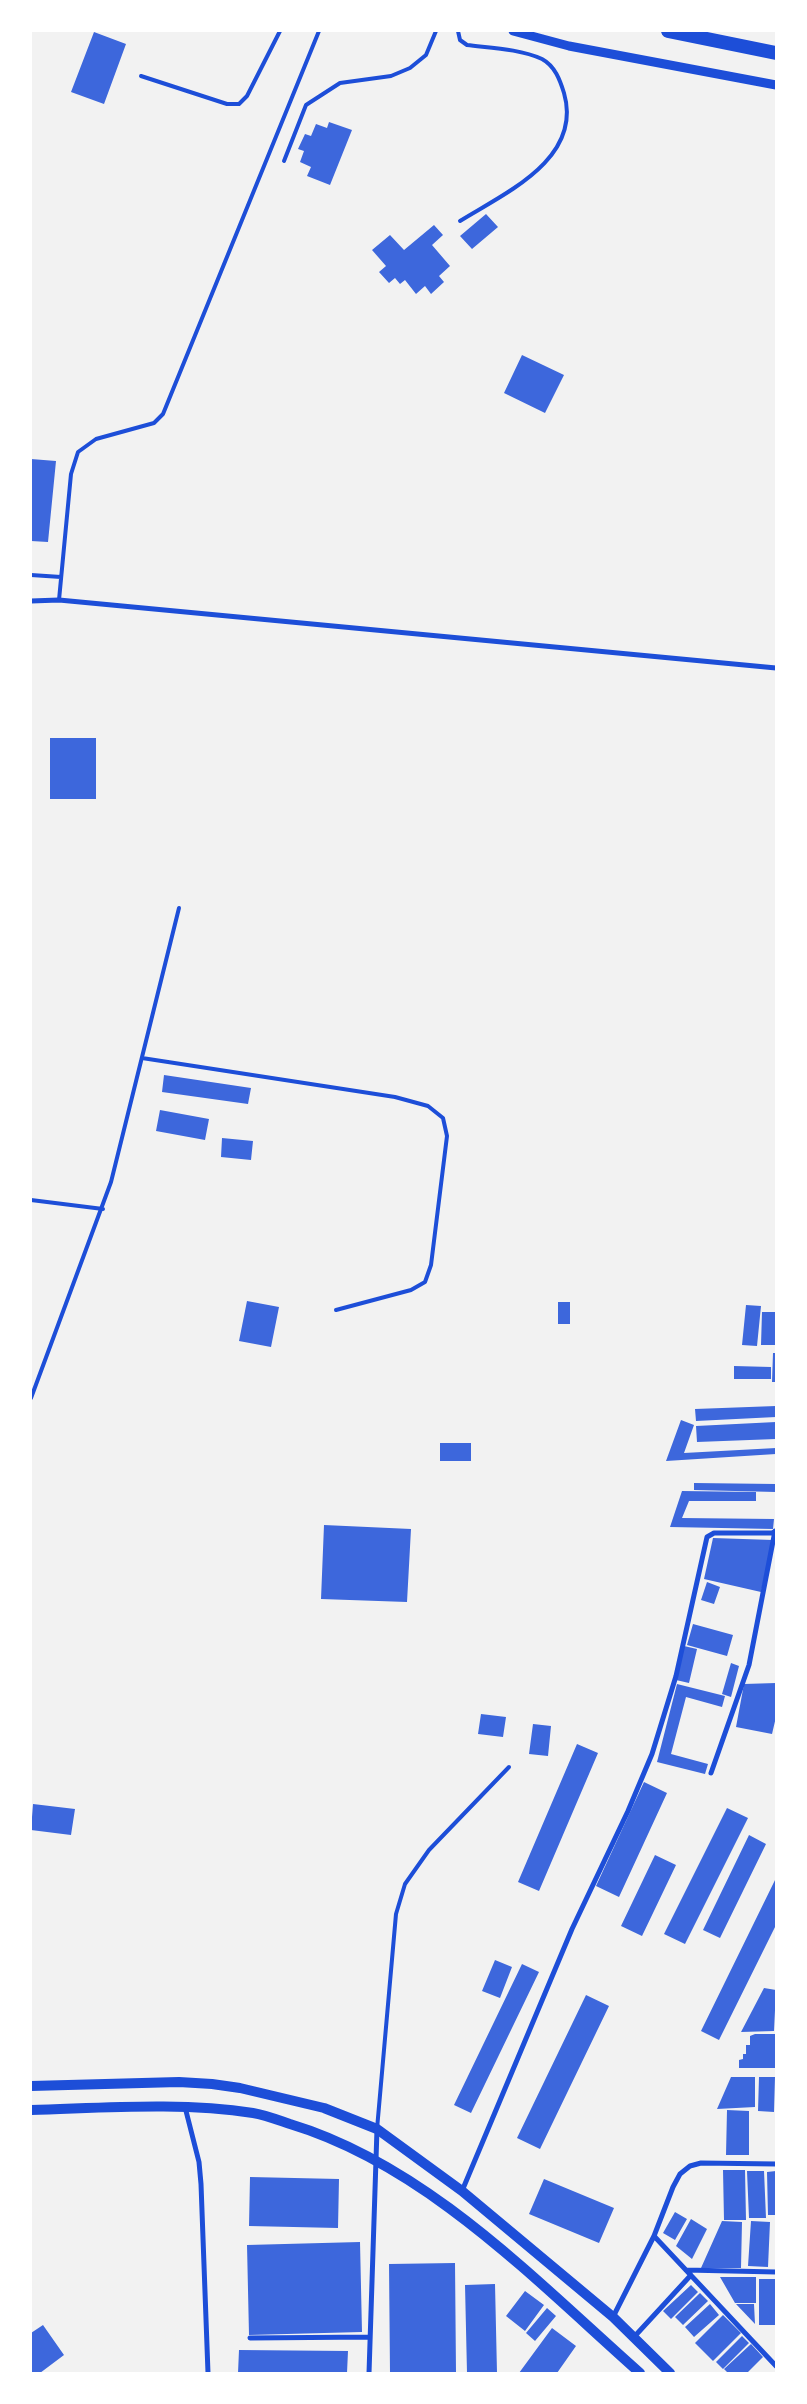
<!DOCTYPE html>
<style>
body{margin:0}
#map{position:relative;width:807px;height:2404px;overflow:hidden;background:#f2f2f2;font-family:"PT Sans",sans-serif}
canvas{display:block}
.frame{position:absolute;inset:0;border:32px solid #fff;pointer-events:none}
</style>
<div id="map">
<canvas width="807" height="2404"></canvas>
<div class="frame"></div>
</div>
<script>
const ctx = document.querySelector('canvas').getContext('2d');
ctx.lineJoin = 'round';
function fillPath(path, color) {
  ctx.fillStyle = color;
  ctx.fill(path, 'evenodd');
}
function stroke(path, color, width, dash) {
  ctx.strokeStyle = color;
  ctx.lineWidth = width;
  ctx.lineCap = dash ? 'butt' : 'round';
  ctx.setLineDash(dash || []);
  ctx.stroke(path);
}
const building = new Path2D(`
 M94,32L126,44L104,104L71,92Z
 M329,122L352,130L330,185L307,176L311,167L300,162L304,151L298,149L305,134L311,136L316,124L327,128Z
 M486,214L498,227L472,249L460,236Z
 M434,225L443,235L432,245L450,266L439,276L444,282L431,294L425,286L416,294L405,280L400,284L395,278L389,283L379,272L386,266L372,250L390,235L404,250Z
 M522,355L564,375L545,413L504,393Z
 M31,459L56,461L48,542L31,541Z
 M50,738H96V799H50Z
 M164,1075L251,1088L248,1104L162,1092Z
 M160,1110L209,1119L205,1140L156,1131Z
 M222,1138L253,1141L251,1160L221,1157Z
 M247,1301L279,1307L271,1347L239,1341Z
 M558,1302H570V1324H558Z
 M746,1305L761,1306L757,1346L742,1345Z
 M762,1312H776V1345H761Z
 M773,1353H776V1382H772Z
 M734,1366L771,1367V1379H734Z
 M776,1406V1417L696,1421L695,1409Z
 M681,1420L694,1425L684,1453L776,1448V1454L666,1461Z
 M776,1422V1439L697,1442L696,1426Z
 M440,1443H471V1461H440Z
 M694,1483L776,1484V1492L694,1490Z
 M682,1491L756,1492V1501H689L682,1518L774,1519L773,1529L670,1527Z
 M324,1525L411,1529L407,1602L321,1599Z
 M713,1538L773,1540L761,1592L704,1579Z
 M707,1582L720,1587L714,1604L701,1600Z
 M693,1624L733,1635L727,1656L687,1645Z
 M684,1646L697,1649L689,1683L676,1680Z
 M731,1663L739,1666L731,1697L722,1694Z
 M776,1683V1717L772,1734L736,1727L744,1684Z
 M677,1684L725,1696L722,1707L686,1697L671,1754L708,1764L705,1774L657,1762Z
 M481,1714L506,1717L503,1737L478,1734Z
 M533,1724L551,1726L548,1756L529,1754Z
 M577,1744L598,1753L539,1891L518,1882Z
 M644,1782L667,1793L619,1897L596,1886Z
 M33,1804L75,1809L71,1835L31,1830Z
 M727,1808L748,1818L685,1944L664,1934Z
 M749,1835L766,1844L720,1938L703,1930Z
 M655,1855L676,1865L642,1936L621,1926Z
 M776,1878V1925L719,2040L701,2031Z
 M495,1960L512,1967L500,1998L482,1991Z
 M522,1964L539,1972L471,2113L454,2105Z
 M764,1988L776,1990L774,2031L741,2032Z
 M586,1995L609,2006L540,2149L517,2138Z
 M755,2034H776V2068H739V2060L743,2059V2054H746V2045H750V2036Z
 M731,2077H755V2107L717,2109Z
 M759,2077H775L774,2112L758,2111Z
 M727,2110L749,2111V2155H726Z
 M723,2170H745L746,2220H724Z
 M747,2171H764L766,2218H749Z
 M776,2171V2215H768L767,2172Z
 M250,2177L339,2179L338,2228L249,2226Z
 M544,2179L614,2208L599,2243L529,2214Z
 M675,2212L687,2219L675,2240L663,2233Z
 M691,2219L707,2229L692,2259L676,2246Z
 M722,2221L742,2222L741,2268H701Z
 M751,2221L770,2222L768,2267L748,2266Z
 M360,2242L362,2332L249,2335L247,2245Z
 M455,2263L456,2373H390L389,2264Z
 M720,2277H756V2303H735Z
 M759,2279H776V2325H759Z
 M495,2284L497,2373H467L465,2285Z
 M691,2285L698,2292L671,2319L663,2311Z
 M525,2291L544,2305L525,2331L506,2316Z
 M700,2293L708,2301L683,2325L675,2317Z
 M710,2304L719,2315L694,2337L685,2327Z
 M736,2304H754L755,2324Z
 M547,2308L556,2316L535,2341L526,2333Z
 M723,2315L741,2333L713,2361L695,2343Z
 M43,2325L64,2355L40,2373H31V2333Z
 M552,2328L576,2346L557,2373H519Z
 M742,2336L749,2343L723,2369L716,2362Z
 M751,2344L763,2357L747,2373H728L724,2369Z
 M239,2350L348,2351L347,2373H238Z`);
const service = new Path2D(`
 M458,31L460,40L467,45C491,48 520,49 542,59C555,66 560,80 564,93C583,159 505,193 460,221
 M141,76L227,104H239L247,96L280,31
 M284,161L306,105L340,83L391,76L410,68L426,55L436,31
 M31,575L61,577
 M59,600L71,474L78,452L96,439L154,423L163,414L319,31
 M142,1058L395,1097L428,1106L443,1118L447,1136L431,1265L425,1282L411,1290L336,1310
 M31,1200L103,1209
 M31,1398L111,1182L179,908
 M377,2129L396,1914L405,1884L429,1850L509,1767`);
const minor = new Path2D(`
 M31,601L59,600L776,668
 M711,1773L749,1665L775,1531
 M185,2107L199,2162L201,2184L208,2373
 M462,2191L572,1929L628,1811L652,1754L676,1676L707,1537L714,1533H772L776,1531
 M654,2236L776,2366
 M686,2270L776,2272
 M613,2317L654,2236L673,2187L680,2174L690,2166L701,2163L776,2164
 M634,2337L691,2275
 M250,2338L370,2337
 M369,2373L377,2129`);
const tertiary = new Path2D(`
 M513,31L569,46L776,85`);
const secondary = new Path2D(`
 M31,2086L179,2082L212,2084L240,2088L324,2108L377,2129L462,2191L613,2317L670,2373
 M31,2110C105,2108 180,2102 253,2113C265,2115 278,2120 290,2124C426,2165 535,2280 640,2373`);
const trunk = new Path2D(`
 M668,31L776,53`);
fillPath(building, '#3d67dc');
stroke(service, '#1d4ed8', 4);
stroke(minor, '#1d4ed8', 5);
stroke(tertiary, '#1d4ed8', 9);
stroke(secondary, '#1d4ed8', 10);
stroke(trunk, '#1d4ed8', 14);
</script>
